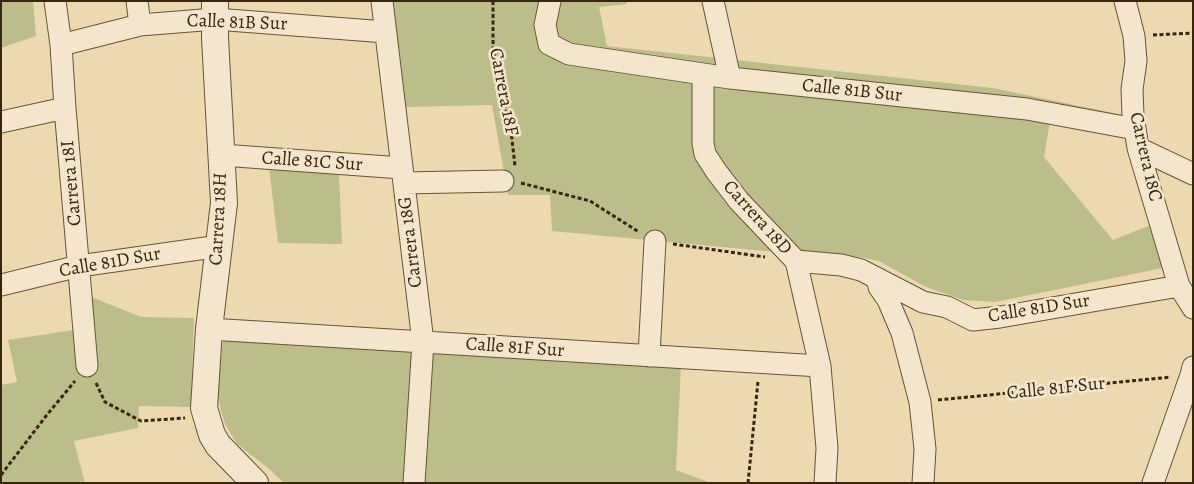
<!DOCTYPE html>
<style>
body{margin:0}
#map{position:relative;width:1194px;height:484px;overflow:hidden;background:#edd9b0;font-family:Alegreya,serif}
canvas{display:block}
.frame{position:absolute;inset:0;border:2px solid #392611;pointer-events:none}
</style>
<div id="map">
<canvas width="1194" height="484"></canvas>
<div class="frame"></div>
</div>
<script>
const ctx = document.querySelector('canvas').getContext('2d');
ctx.lineJoin = 'round';
function fillPath(path, color) {
  ctx.fillStyle = color;
  ctx.fill(path, 'evenodd');
}
function stroke(path, color, width, dash) {
  ctx.strokeStyle = color;
  ctx.lineWidth = width;
  ctx.lineCap = dash ? 'butt' : 'round';
  ctx.setLineDash(dash || []);
  ctx.stroke(path);
}
function drawText(font, color, halo, rows, align = 'center') {
  ctx.font = font + ' Alegreya,serif';
  ctx.lineWidth = 5;
  ctx.setLineDash([]);
  ctx.textBaseline = 'middle';
  ctx.strokeStyle = halo;
  ctx.fillStyle = color;
  for (const [text, x, y, turn = 0] of rows) {
    ctx.save();
    ctx.translate(x, y);
    ctx.rotate((+turn || 0) * Math.PI / 180);
    ctx.textAlign = isNaN(turn) ? turn : align;
    if (halo) ctx.strokeText(text, 0, 0);
    ctx.fillText(text, 0, 0);
    ctx.restore();
  }
}
const green = new Path2D(`
 M1,1H33L36,36L1,48Z
 M391,1H626L627,4L599,7L607,46L993,88L1118,114L1117,136L1050,121L1044,157L1113,240L1153,224L1168,267L995,302L963,300L926,287L879,261L854,256L786,253L552,231L550,195H508L492,105L405,107Z
 M269,167L339,175L342,244L278,243Z
 M69,288L141,317L194,318L191,407L139,406L138,428L74,441L85,483H1V385L17,382L8,340L74,330Z
 M223,340L681,365L676,470L711,483H284L268,468L237,444L225,424L217,396Z`);
const path = new Path2D(`
 M493,1V48L498,81L511,131L515,166
 M1153,35L1193,33
 M521,183L590,201L639,232
 M673,244L765,257
 M96,383L105,402L141,421L185,418
 M938,400L1171,377
 M1,475L46,416L75,381
 M748,483L758,381`);
const minor = new Path2D(`
 M55,1L61,45L65,108L87,366
 M137,1L140,25
 M382,1L423,342L414,483
 M550,1L545,25L549,44L569,54L730,78L1027,109L1135,129
 M713,1L730,78
 M1125,1L1134,36L1136,61L1132,89L1133,115L1138,148L1179,286L1193,308
 M61,45L140,25L215,19L386,32
 M703,74V143L705,154L716,171L739,201L796,261L820,366L827,448L825,483
 M1,122L65,108
 M1138,148L1193,174
 M222,155L402,168
 M404,183L503,181
 M796,261L841,265L861,270L923,302L947,307L973,320L1000,317L1179,286
 M877,278L879,287L888,300L902,333L920,402L925,449L923,483
 M1,285L79,266L220,246
 M209,329L820,366
 M649,356L655,241
 M1153,483L1191,375L1193,367`);
const tertiary = new Path2D(`
 M215,1V38L224,203L209,329L204,408L212,435L218,445L255,483`);
const streetNames = [
 ["Calle 81B Sur",237,23,2],
 ["Calle 81B Sur",852,91,6],
 ["Carrera 18F",503,92,79],
 ["Carrera 18C",1145,157,77],
 ["Calle 81C Sur",312,162,4],
 ["Carrera 18I",72,183,-95],
 ["Carrera 18D",757,218,48],
 ["Carrera 18H",219,219,-87],
 ["Carrera 18G",411,242,-97],
 ["Calle 81D Sur",110,263,-10],
 ["Calle 81D Sur",1039,309,-9],
 ["Calle 81F Sur",515,348,4],
 ["Calle 81F Sur",1056,389,-6]
];
fillPath(green, '#bcbe89');
stroke(minor, '#665339', 23);
stroke(tertiary, '#665339', 28);
stroke(path, '#392611', 3, [4, 2.5]);
stroke(minor, '#f3e6cc', 21);
stroke(tertiary, '#f3e6cc', 26);
drawText('19px', '#392611', '#f3e6cc', streetNames);
</script>
